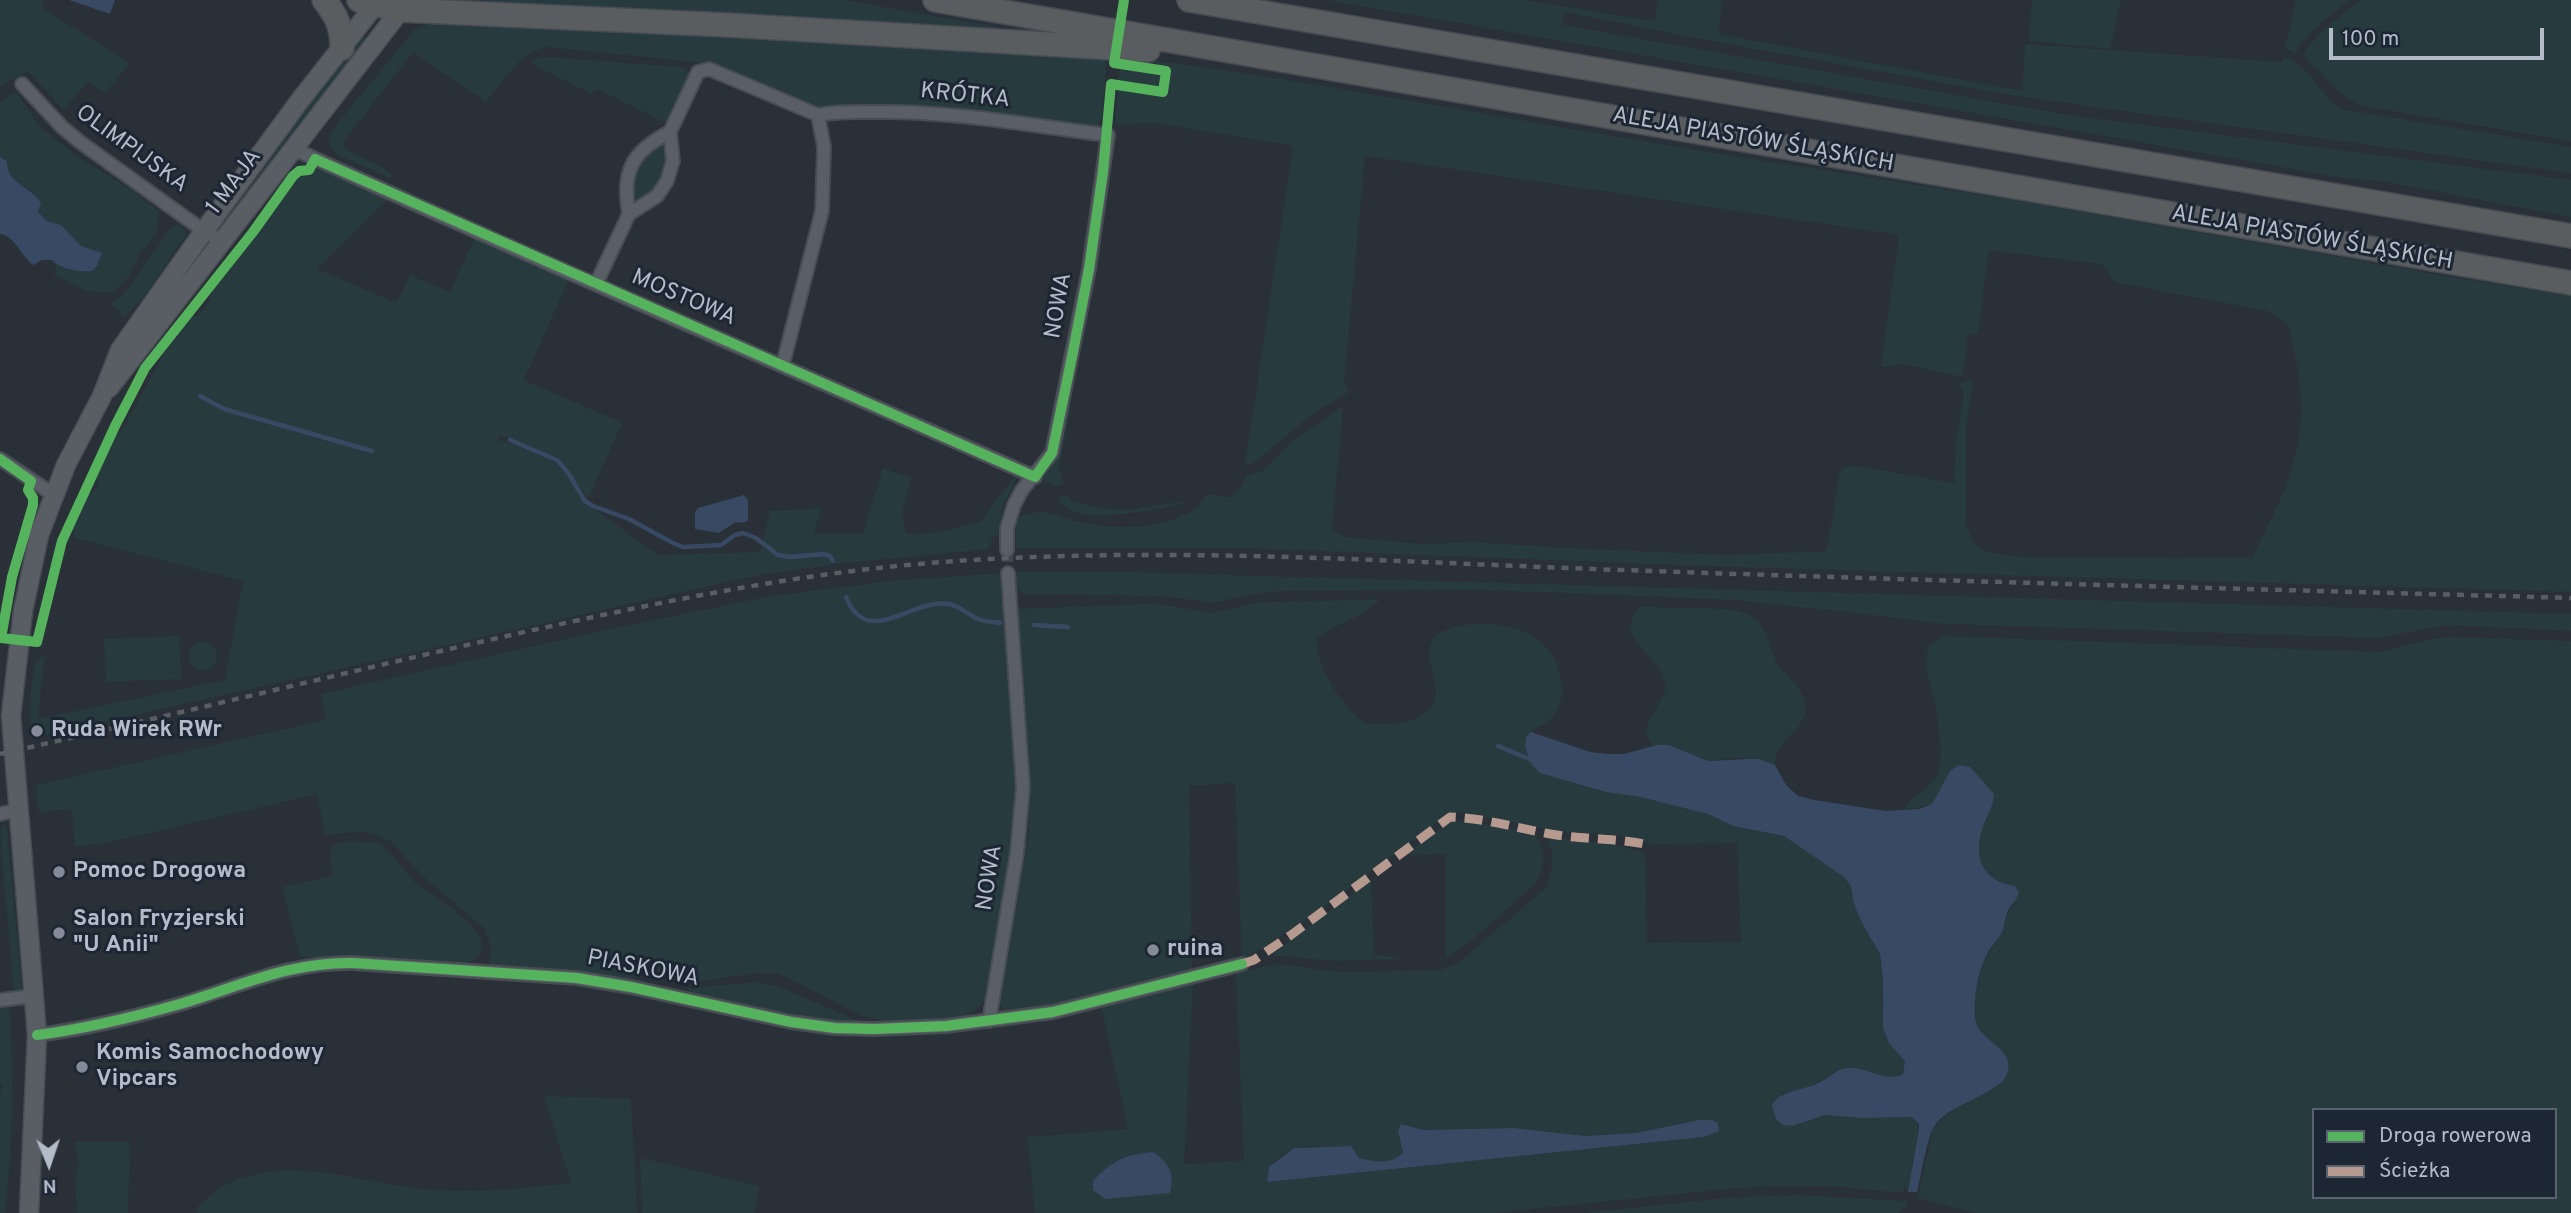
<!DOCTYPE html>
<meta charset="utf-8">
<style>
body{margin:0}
#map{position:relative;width:2571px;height:1213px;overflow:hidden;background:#2a3038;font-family:Overpass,sans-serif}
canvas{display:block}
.legend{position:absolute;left:2312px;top:1108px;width:245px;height:91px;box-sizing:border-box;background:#1d2633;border:2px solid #59626f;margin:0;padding:9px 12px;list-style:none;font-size:21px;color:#b4bcc9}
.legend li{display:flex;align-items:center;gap:14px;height:35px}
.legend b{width:35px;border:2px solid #59626f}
.north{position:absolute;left:14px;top:1129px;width:70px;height:70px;-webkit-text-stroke:5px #1d2633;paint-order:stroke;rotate:178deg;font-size:19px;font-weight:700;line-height:28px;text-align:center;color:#b4bcc9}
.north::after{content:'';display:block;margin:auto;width:24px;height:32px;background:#b4bcc9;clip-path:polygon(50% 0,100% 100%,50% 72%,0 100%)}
.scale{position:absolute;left:2329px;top:28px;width:215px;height:32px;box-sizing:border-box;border:4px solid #b4bcc9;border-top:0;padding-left:9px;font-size:21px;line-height:24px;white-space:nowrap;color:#b4bcc9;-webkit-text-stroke:5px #1d2633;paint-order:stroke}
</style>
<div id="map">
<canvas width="2571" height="1213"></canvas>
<ul class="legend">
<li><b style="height:9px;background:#56b35d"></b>Droga rowerowa</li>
<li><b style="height:9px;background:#b69a8f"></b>Ścieżka</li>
</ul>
<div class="north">N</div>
<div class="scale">100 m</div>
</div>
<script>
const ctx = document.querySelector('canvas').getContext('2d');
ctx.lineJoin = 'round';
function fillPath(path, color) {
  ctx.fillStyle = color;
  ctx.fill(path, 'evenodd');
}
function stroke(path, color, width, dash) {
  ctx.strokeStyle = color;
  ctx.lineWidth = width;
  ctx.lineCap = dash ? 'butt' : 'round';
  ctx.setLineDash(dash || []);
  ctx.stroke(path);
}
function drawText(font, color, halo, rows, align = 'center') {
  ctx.font = font + ' Overpass,sans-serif';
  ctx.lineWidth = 6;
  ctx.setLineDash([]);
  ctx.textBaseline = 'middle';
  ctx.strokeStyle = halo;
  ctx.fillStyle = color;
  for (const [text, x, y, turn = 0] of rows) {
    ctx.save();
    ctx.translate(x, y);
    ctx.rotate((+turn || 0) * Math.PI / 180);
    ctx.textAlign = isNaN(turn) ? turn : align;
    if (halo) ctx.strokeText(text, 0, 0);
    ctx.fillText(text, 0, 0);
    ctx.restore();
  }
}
const green = new Path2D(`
 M0,0H44L42,8L130,63L105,93L87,82L64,110L28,71L0,86Z
 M437,0H843L998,27L997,34L436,3Z
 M1327,0H1523L1655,21L1658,0H1722L1719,34L2022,91L2025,44L2282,62L2283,57C2310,64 2319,95 2341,109L2571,147V173L2022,97L1716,42L1571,13H1565L1562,20L1563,25L2068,115L2571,180V217L2381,181L2345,178Z
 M2032,0H2121L2110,49L2029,41Z
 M2296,0H2350C2332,15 2306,31 2296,53L2285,48Z
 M2360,0H2571V141L2369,107C2337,99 2330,79 2307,61L2304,53L2319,34Z
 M436,21L1107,60L1102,117L1097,127L1091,129C1027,120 963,108 898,106C867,105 836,110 806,105L705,63L546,47C519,53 503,82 486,102L413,52L343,142L346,149L392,173L390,178L340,156L330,148L328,139L341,119L415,29Z
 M362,33L366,39L230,217L224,220L284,134Z
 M546,57L681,67L691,74L668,124L597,89L591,94L531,63L537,58Z
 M1109,57L1172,63L1289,80L1683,148L2014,200L2457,278L2571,296V592L1732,567L1240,548H1016V521L1018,517C1046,507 1049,514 1076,521C1113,530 1160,531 1193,510C1199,506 1202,499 1208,494C1234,499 1234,500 1247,476L1262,471L1296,438L1343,406L1332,530L1344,537L1422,544L1472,542L1567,548L1729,555L1825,551L1828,545L1839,476C1842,467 1847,466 1856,466L1954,483L1956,444L1964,392L1959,384L1973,379L1966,428V525L1974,543L1988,552L2016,557L2252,558C2273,516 2298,469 2301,421C2303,389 2295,355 2288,324L2268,311L2115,282L2106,268L2100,264L1989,250L1978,334L1968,335L1963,375L1958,376L1902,364L1881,367L1899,235L1365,156L1344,383L1349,392L1311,415L1255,462L1245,466L1293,146L1154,123L1115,124L1118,87L1164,95L1169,67Z
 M1120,68L1162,74L1160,88L1118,82Z
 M16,91L40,127L80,158L130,189L159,211L156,234L141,252L129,276L112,293L88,291L54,275L56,264L74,270H82L81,246L61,225L47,221L38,212L34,192C19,184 8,179 7,161L0,157V102Z
 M665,140C671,158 667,180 653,194C648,199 639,202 633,205C632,174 635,155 665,140Z
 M317,168L389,198L317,269L397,303L410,275L450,292L475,238L569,279L524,380L622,423L588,499L559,459L500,435L498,440L527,449L555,462L565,473L582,500L658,555L760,552L763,544C767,547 772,553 777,555C792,564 813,552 829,557L832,565L763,574L32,738C29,711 30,688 36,661L44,656L38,719L225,680L243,581L75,538L72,529L85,498L87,494L93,493L99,483L96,479V474L118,429L121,432L165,352L193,315L197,317L210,301L213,290L299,176H311Z
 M179,223L186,231V235L144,297L125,317L111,304L121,297L130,286L170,229Z
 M1071,406L1059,470L1064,483L1057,487L1045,482L1043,477L1059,451L1067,409Z
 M883,468L911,478L902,512L906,534L941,532L981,521L1017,473V478L1002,508L999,535L993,537L988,549L835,564L831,556C814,549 794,561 778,553C773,550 768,545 763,542L770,511L821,508L814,533L863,534Z
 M1061,495H1068L1070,501L1100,508L1129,510L1185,501L1181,504C1156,509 1072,529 1059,500Z
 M1015,572H1126L2571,614V631L2445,625L2379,638L1944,624L1849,612L1733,600L1645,596L1486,590L1281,591L1252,594L1213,603L1164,596L1024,594L1016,589Z
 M1001,573L1017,784L1012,850L984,1001C963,1028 916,1020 885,1021L863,1016L778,973H756L692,983L686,981L675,973L649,970L634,979L490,965L491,947L485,929L423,876L391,842L371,833L358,832L325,835L317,794L102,844L75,846L72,809L39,812L36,785L326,720L321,694L601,631L771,596L890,581Z
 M1382,599L1354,618L1324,632L1317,639C1317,674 1341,701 1365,724C1388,725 1434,725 1436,692C1436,667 1413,641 1452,628C1489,617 1545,627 1558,667C1561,677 1564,688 1561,699C1554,726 1539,722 1526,737L1540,773L1606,792L1640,797L1708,814L1733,826L1784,836L1844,877L1851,886L1863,925L1880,954L1883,979L1882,1010L1905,1061L1902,1074L1890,1078L1835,1072L1802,1091L1782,1094L1792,1126L1825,1115L1912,1117L1916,1119L1919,1129L1908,1192L1904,1185L1903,1193L1832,1186H1773L1727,1189L1492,1213H1035L1028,1137L1128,1129L1101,1005L1193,981L1184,1164L1244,1161L1236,972L1279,964L1341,972L1440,970L1457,964L1547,887L1552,865V852L1547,837L1612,844L1645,853L1647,943L1741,942L1737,843L1652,844L1620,835L1563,832L1458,812L1448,814L1316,913L1242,961L1235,783L1189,786L1192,972C1172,975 1153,979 1133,983C1106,990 1023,1022 1001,1007L998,1000L1029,833V751L1014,609L1150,604L1172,606L1212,613L1255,603ZM1699,1120L1718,1123L1719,1130L1704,1137L1267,1182L1269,1167C1276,1161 1285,1150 1295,1148C1307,1144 1343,1147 1354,1153C1357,1155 1359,1158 1362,1159C1375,1164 1394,1163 1403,1153L1400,1138L1401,1124L1424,1130L1514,1128L1585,1136L1636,1133Z
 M1650,606C1679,612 1739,600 1758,622C1769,634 1770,652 1779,666C1789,680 1807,691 1805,710C1803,733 1776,738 1775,765L1759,759L1736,758L1708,761L1669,745L1653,746C1633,722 1669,706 1665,682C1660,653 1612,640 1639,607Z
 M179,636L181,679L106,682L104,639Z
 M1943,636L2379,652L2432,639L2449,637L2571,641V1213H1978L1918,1198L1933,1127L1961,1104L1999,1086L1976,1023L1974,998L1983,961L2000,935L2005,918L2015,902V886C1986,883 1975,863 1981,835C1982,828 1987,820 1987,814C1986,798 1979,779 1970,767L1950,771L1933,804L1904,810C1910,792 1937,790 1940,765C1942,745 1938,724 1935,704C1932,685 1920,664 1930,645ZM2314,1110H2555V1197H2314Z
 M189 656a14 14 0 1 1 28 0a14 14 0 1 1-28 0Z
 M1462,820L1534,833C1547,850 1546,868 1534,885L1470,942L1446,958V854L1403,855L1448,823Z
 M2,822L7,828L22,992L14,993L1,845Z
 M354,841C363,842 373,841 381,845C396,855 404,873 418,885C433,897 491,928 481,952C476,963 463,963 453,964L350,957H300L282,887L333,876C329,852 325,842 354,841Z
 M1371,880L1374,954L1402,959L1336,961L1271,955Z
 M758,982L780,987L862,1023L817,1020L692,995L688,991L687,988Z
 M9,1005C14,1075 13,1143 5,1213H0V1093L3,1085L0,1084V1006Z
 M544,1096L631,1099L637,1213H197L198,1206C265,1141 354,1184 433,1190C479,1193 525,1188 571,1183Z
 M75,1142H130L128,1213H77L75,1179L79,1164Z
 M640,1158L759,1186L754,1213H642Z
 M1794,1195L1908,1201L1907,1205L1898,1213H1584L1726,1198Z`);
const water = new Path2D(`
 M69,0H115L110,14Z
 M0,157L7,161C8,186 29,184 41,203L38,212L47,221L61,225L81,246L102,253L97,266L92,271C80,272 61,270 52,260H42L33,265C21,256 14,235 0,234Z
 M744,495L748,500V520L746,522L734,523L719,533L695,529V512L698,508Z
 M1531,732L1590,752L1607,754H1624L1657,745H1669L1708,761L1749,759H1759L1775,765L1786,785L1798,796L1814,800L1886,811L1919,809L1932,804L1950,771L1959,765L1970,767L1994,794C1993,809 1986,816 1982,830C1973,859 1984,882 2015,886L2019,893C2016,901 2011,905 2008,911C2004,918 2005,925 2002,932C1998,940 1991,946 1987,954C1978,970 1972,1003 1976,1022C1981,1043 2021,1050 2005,1078C1997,1093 1949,1105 1935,1125C1927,1136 1921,1177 1917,1192H1908L1919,1129V1124L1912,1117L1864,1118L1825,1115L1792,1126L1783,1125L1776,1119L1772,1105C1780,1090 1804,1091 1820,1082C1830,1077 1838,1068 1849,1068C1868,1067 1884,1083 1903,1074L1905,1061L1889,1043L1883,1028V979L1880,954L1863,925L1854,904L1851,886L1844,877L1784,836L1733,826L1708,814L1640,797L1606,792L1540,773L1530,762L1525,745L1526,737Z
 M1699,1120H1712L1718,1123L1719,1131L1704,1137L1267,1182L1269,1167L1294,1148L1351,1146L1359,1158C1374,1162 1393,1165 1403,1152L1398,1131L1401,1124L1424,1130L1514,1128L1585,1136L1636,1133Z
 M1153,1152C1169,1163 1175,1173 1170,1193L1105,1199L1093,1190V1181C1113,1160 1124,1155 1153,1152Z`);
const stream = new Path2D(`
 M200,396L224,409L372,451
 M510,440L557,460L568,473L585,501L593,506L629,519L673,543L683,547L721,545L735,535L743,533L756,538L778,555L789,557L824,554L830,556L833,561
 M846,597C867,650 912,598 948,604C959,605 968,615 978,619C985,622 993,622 1000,623
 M1034,625L1068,627
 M1498,746L1534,761`);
const streetTunnel = new Path2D(`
 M1007,550L1008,573`);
const street = new Path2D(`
 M22,84L62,127L80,142L204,231L222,241
 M818,115C837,111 857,112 877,112C954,111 1032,126 1108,135L1089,269L1052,453L1022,490L1014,505L1007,528V550
 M292,148C538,262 788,367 1035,477
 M629,214C621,172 632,151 670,132
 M596,284L629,214L657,196L667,181L673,161L670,132L698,72L709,69L818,115
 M783,364L822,211L824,147L818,115
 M0,459L54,495
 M0,814L19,810
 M0,1000L34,996
 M989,1021L1017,853L1023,787L1008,573
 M37,1035C85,1029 134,1017 180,1004C241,986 288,962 353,963L577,978L631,987L791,1022L835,1028L874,1029L946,1026L1053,1012L1242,964`);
const secondary = new Path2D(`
 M109,388L406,3
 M29,1213L37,1035L11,715L23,611L39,535L66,465L102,396L120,350L204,231L301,99L379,0`);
const highway = new Path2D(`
 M324,0C337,16 342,28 342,48
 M359,0L400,10L727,25L1148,50
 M935,0L2571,283
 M1189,0L2571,236`);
const rail = new Path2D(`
 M0,754C174,715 346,672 520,633C651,604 783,576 918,564C1151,544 1387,562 1621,570C1937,581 2254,589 2571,598`);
const quiet = new Path2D(`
 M1242,964L1254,960L1291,935L1450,817C1489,818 1525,831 1564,836C1591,839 1618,839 1645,844`);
const cycleway = new Path2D(`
 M0,459L31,481L28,490L33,498V505L12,577L1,638L37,642L62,541L115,426L145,368L253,232L293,176L299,171L309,170L315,159L1035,477L1052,453L1072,357L1089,269L1103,172L1111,84L1163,92L1166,71L1114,63L1124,0
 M37,1035C85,1029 134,1017 180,1004C241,986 288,962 353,963L577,978L631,987L791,1022L835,1028L874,1029L946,1026L1053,1012L1242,964`);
const markers = [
 [37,731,7,"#848b96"],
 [59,872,7,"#848b96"],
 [59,933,7,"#848b96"],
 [1153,950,7,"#848b96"],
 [82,1067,7,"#848b96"]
];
const streetNames = [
 ["KRÓTKA",965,97,6],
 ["ALEJA PIASTÓW ŚLĄSKICH",1753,141,10],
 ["OLIMPIJSKA",131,150,36],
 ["1 MAJA",235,183,-53],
 ["ALEJA PIASTÓW ŚLĄSKICH",2312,239,10],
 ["MOSTOWA",683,299,23],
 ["NOWA",1060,306,-80],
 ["NOWA",991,878,-81],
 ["PIASKOWA",643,970,11]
];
const poiNames = [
 ["Ruda Wirek RWr",51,731],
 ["Pomoc Drogowa",73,872],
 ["Salon Fryzjerski",73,920],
 ["\"U Anii\"",73,946],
 ["ruina",1167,950],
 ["Komis Samochodowy",96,1054],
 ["Vipcars",96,1080]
];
fillPath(green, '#273a3e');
fillPath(water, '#384963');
stroke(stream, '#384963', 4.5);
stroke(streetTunnel, '#3f454e', 12, [12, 6]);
stroke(street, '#484c53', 16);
stroke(secondary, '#484c53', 21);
stroke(highway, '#474c53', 26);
stroke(street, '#5a5e66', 12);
stroke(secondary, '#595d64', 18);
stroke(highway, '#5a5d60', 23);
stroke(rail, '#595d64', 4.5, [7, 7]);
stroke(quiet, '#b69a8f', 9, [18, 9]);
stroke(cycleway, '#56b35d', 10);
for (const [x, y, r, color] of markers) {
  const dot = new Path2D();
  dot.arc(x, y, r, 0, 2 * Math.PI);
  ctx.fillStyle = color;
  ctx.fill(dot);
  stroke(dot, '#1d2633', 2.5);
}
drawText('23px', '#b4bcc9', '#1d2633', streetNames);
drawText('bold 23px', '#b4bcc9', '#1d2633', poiNames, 'left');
</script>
